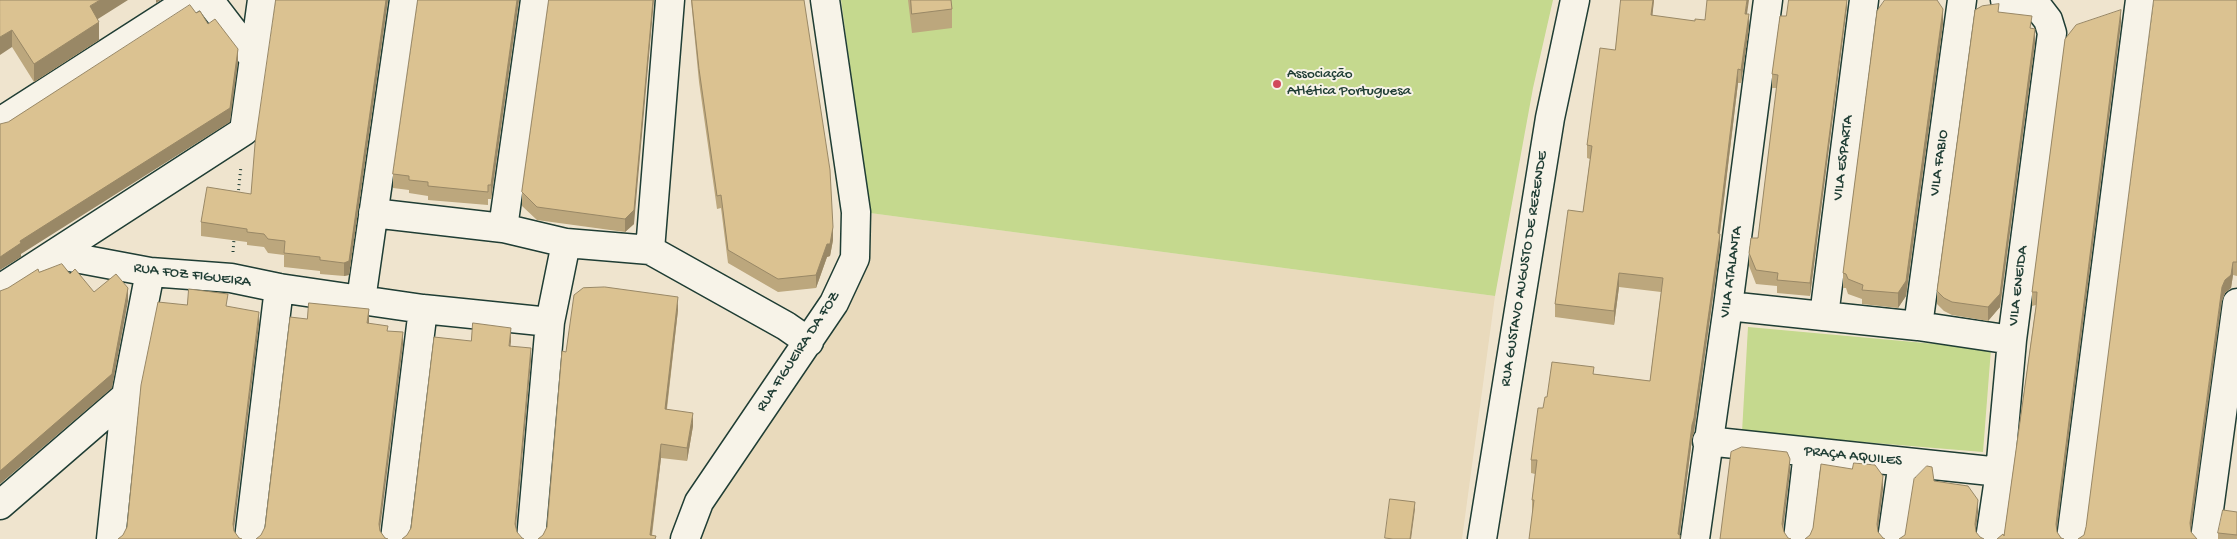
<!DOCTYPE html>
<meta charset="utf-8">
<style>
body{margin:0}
canvas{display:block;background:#efe4ce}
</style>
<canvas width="2237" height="539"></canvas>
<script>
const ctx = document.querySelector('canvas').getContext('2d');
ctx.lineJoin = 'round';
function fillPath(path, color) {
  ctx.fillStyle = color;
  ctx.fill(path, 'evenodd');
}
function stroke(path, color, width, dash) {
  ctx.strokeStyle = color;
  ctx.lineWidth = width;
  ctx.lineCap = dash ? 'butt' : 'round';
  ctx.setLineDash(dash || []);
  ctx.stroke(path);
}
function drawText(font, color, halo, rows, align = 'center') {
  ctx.font = font + ' "Gochi Hand",sans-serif';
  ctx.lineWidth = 4;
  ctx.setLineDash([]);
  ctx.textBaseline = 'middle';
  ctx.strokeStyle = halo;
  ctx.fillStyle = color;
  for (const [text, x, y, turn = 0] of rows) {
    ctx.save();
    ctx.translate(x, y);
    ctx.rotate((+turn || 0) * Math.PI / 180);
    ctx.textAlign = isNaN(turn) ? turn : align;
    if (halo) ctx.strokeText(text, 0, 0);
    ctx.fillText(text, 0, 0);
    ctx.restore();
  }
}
const built = new Path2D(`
 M870,213L1495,296L1462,539H700L708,516L728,483L845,314L857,288L866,261L870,237Z`);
const green = new Path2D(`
 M841,0H1553L1533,88L1495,296L870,213Z
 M1748,327L1991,349L1983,452L1742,432Z`);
const path = new Path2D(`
 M238,195L241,166
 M233,252L234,239`);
const minor = new Path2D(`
 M209,0L255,60
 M404,0L361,300L423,309L550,322L566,243L650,250L786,326L809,342
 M0,122L190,0
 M373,213L503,228L566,243
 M503,228L535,0
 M650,250L670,0
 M54,254L150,272L231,278L279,288L361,300
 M0,289L244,131L262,0
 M1728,306L1918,326L2012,340
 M1824,316L1864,0
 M1918,326L1962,0
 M1707,441L2000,472
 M0,505L126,396
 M111,539L126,396L150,272
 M249,539L279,288
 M395,539L423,309
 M531,539L550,322
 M685,539L699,502L834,303L855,258L856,212L825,0
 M1482,539L1550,118L1575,0
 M1695,539L1728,306L1768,0
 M1798,539L1808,452
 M1892,539L1903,462
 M1990,539L2000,472L2012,340L2052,33L2048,20L2038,7L2005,0
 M2071,539L2140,0
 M2205,539L2237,303`);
const wall = new Path2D(`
 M0,0L97,19L99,40L34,82L12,47Z
 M276,0H388L349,275L344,276L320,274V271L284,267V255L268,253L264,247L247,245V242L201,236V222L251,194Z
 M418,0H519L491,199H488V205L428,200V196L409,193V190L393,188V174Z
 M549,0L634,224L625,232L537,220L522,206V192Z
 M691,0H804L833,240L830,256L827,257L816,288L778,292L728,263L721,208L717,209L699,82Z
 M908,0H951L952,9V28L912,33Z
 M1654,0L1652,16L1695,21L1747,14L1749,28L1741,83H1738L1720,233V247L1694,432L1692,439L1680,534V539L1532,513V500L1535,474L1531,473V460L1543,408L1547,397L1594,374L1650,381L1661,292L1619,287L1614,325L1555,317V304L1583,212L1590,159L1587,158V145L1615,50Z
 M1847,0V6L1810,296L1777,293V286L1756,284L1749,266V253L1758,238L1777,88H1772V74L1786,16Z
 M2237,0V276L2233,275L2231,288L2225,293L2222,301L2084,535L2086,527Z
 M1999,12L2032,29L2035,43L2000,307L1988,321L1952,315L1944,311L1937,304V291Z
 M2121,23L2056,530L2057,532L2061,538L2004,536L2036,305L2032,306V292Z
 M1943,24L1906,296L1898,308L1862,304V299L1848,294L1846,288H1843V273Z
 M678,310L667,409L693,426L687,461L661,458L652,536L543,535L547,527L566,352Z
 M2237,512V539H2218V533Z`);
const shadedWall = new Path2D(`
 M100,0H128L90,24V6Z
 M156,0H161L156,3Z
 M386,0H388L349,275L344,276V263Z
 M517,0H519L491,199V185Z
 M653,0H654L634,224L625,232V219Z
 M1653,0H1654L1651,29V15Z
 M1747,0H1749L1745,28V14Z
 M1847,0V6L1810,296V283Z
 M1943,9V24L1906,296L1898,308V293Z
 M2121,10V23L2056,537V524Z
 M1749,14V28L1741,83V70Z
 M99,22V40L34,82V64Z
 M2035,29V43L2000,307L1988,321V307Z
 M12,30V47L0,55V37Z
 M238,49V63L230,122L21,254V257L0,270V257L20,241Z
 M1738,69V83L1718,247V233Z
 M833,227V240L830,256L827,257L816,288V275Z
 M1720,234V247L1694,432L1692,439L1679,539L1678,534L1692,425Z
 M2233,262V275L2231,288L2225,293L2222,301L2190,537V523L2222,287Z
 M1619,273V287L1614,325V311Z
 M128,288V301L112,388L0,484V471Z
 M678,297V310L665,422V409Z
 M369,309V323L367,336V323Z
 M259,312V325L233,537V524Z
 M511,328V342L509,359V346Z
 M403,332V345L379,537V524Z
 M531,348V361L515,538V524Z
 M693,413V426L687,461V448Z
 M661,444V458L651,539L650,535Z
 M1790,459V473L1782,538V524Z
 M1883,476V490L1877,537V524Z
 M1978,500V513L1975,537V524Z
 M1415,502V509L1411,539H1410Z`);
const building = new Path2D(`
 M0,0H100L90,6L99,22L34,64L12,30L0,37Z
 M276,0H386L349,261L344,263L320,260V257L284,253L285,241L268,239L264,234L247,232V229L201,222L207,187L251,194L255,144Z
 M418,0H517L491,185H488V192L428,186V182L409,180V176L393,174Z
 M549,0H653L634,210L625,219L537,207L522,192Z
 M692,0H804L830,170L833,227L830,244H827L816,275L778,279L728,250L721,195L717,196L699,69Z
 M911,0H951L952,9L912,14Z
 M1621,0H1653L1651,15L1695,21V19L1705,20L1707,0H1747L1745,14H1749L1741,70L1738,69L1718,233L1720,234L1694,418L1692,425L1678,534L1680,535V539H1529L1534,500H1532L1537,460H1531L1538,408H1543L1545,397H1547L1552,362L1594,367L1593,374L1650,381L1663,278L1619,273L1614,311L1555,304L1568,210L1583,212L1592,146L1587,145L1600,48L1615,50Z
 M1789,0H1847L1810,283L1777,280L1778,273L1756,270L1749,253L1751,238H1758L1778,75L1772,74L1780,16H1786Z
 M1885,0H1937L1943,9L1906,281L1898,293L1862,290L1863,285L1848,279L1846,274L1843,273L1877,11Z
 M2154,0H2237V262H2233L2231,275L2225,280L2222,287L2190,523L2191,532L2197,539H2078L2084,535L2086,527Z
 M1999,4L1998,12L2032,16L2030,28L2035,29L2000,294L1988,307L1952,302L1944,298L1937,291L1975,10L1982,6Z
 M190,5L196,13L200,11L208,24L215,19L238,49L230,108L20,241L21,243L0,257V124L8,122Z
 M2121,10L2056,524L2057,532L2061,538L2064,539H1997L2003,534L2004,536L2036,307L2037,292H2032L2065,39L2076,25Z
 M62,264L70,274L75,269L94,292L116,274L128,288L112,374L0,471V291L8,288L38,269L39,272Z
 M605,287L678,297L665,409L693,413L687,448L661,444L650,535L656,536L655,539H538L543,535L547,527L562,351L566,352L574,295L583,288Z
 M189,289L228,294L226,306L259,312L233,524L234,531L239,538L242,539H118L123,535L127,527L141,385L158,302L187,305Z
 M309,303L369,309L367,323L388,326L387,331L403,332L379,524L380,531L385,538L388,539H256L261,535L265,527L290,317L307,319Z
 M473,323L511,328L509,346L531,348L515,524L517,532L522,538L524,539H402L407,535L411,528L434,337L471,341Z
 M1742,447L1787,452L1790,459L1782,524L1784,532L1788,538L1791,539H1720L1731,452Z
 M1854,463L1875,465L1883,476L1877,524L1878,532L1883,538L1885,539H1805L1810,535L1813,528L1821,464L1852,469Z
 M1927,466L1932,467L1934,481L1968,486L1978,500L1975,524L1976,532L1980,537L1984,539H1899L1905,535L1914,479Z
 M1390,499L1415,502L1410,539H1393L1385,538Z
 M2223,510L2237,512V535L2218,533Z`);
const markers = [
 [1277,84,5,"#d1495b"]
];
const poiNames = [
 ["Associação",1287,75],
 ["Atlética Portuguesa",1287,92]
];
const streetNames = [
 ["VILA ESPARTA",1844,158,-83],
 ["VILA FABIO",1940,163,-82],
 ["RUA GUSTAVO AUGUSTO DE REZENDE",1525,269,-81],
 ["VILA ATALANTA",1732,272,-82],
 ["RUA FOZ FIGUEIRA",192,276,7],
 ["VILA ENEIDA",2019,286,-83],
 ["RUA FIGUEIRA DA FOZ",799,352,-57],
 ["PRAÇA AQUILES",1853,457,6]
];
fillPath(built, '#e9dabc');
fillPath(green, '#c5d98e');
stroke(minor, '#1f3d34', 31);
stroke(path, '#1f3d34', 3, [1, 4]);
stroke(minor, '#f7f3e8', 28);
fillPath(wall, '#bca77d');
fillPath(shadedWall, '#986');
fillPath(building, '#dbc291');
stroke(building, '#986', 1);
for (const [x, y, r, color] of markers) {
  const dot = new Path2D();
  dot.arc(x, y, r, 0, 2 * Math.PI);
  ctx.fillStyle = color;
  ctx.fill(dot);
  stroke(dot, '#f7f3e8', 2);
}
drawText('15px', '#1f3d34', '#f7f3e8', poiNames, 'left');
drawText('15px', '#1f3d34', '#f7f3e8', streetNames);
</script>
